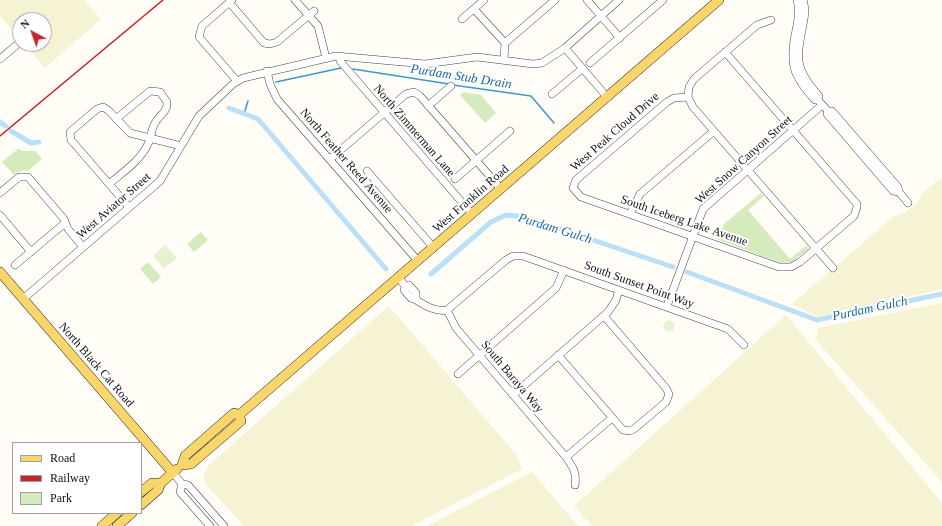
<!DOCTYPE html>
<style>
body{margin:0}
#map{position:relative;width:942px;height:526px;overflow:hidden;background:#fffdf5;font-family:"Times New Roman",serif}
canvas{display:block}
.legend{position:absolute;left:12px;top:442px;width:130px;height:72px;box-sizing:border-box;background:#fff;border:1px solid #a0a0a0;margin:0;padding:5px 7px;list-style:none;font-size:12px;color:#111}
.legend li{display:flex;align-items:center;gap:8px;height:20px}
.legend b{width:20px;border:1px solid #a0a0a0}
.north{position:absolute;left:12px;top:12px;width:40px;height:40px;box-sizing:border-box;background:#fff;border:1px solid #a0a0a0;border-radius:50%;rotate:319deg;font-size:11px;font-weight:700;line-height:16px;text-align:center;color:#111}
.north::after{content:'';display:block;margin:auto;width:14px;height:18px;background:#c4262e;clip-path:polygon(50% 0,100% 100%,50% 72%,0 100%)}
</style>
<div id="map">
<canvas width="942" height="526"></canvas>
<ul class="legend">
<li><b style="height:5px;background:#f9d66b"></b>Road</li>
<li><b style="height:5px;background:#c4262e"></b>Railway</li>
<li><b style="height:11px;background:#d5ebbd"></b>Park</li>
</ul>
<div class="north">N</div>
</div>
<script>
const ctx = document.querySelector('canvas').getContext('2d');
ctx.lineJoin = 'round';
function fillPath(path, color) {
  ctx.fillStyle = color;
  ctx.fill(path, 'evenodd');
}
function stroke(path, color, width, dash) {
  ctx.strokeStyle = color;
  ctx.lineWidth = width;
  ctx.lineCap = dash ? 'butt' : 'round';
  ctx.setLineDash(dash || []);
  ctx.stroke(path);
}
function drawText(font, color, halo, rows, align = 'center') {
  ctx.font = font + ' "Times New Roman",serif';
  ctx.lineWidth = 4;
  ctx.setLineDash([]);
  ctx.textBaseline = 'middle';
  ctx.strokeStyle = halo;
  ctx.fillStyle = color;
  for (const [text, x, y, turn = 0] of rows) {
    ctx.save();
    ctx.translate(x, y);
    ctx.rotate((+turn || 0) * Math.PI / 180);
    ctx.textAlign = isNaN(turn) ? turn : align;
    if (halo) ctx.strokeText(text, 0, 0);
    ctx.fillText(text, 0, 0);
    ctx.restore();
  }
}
const farmland = new Path2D(`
 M0,0H84L101,19L45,68L24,44H44V20H20V39L0,16Z
 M942,177V289L818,317L792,304L893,217L904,213L919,201L922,193Z
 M942,303V482L816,340L818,328Z
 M389,306L518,457L522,469L411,526H244L205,484L204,474L210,464Z
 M786,315L942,503V526H592L574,506Z
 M532,472L578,526H427Z`);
const green = new Path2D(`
 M463,92L481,95L496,113L485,123L460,95Z
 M19,148L21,151H35L42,159L28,171L23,170L14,175L2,162Z
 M761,193L764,196L748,210L790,259L807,245L808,249L792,262L781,263L718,240L724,224Z
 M201,232L208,240L194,252L187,244Z
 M148,262L161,277L153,284L140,269Z`);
const pitch = new Path2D(`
 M165,245L177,258L164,269L153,256Z
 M663.5 326a5.5 5.5 0 1 1 11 0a5.5 5.5 0 1 1-11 0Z`);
const stream = new Path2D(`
 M353,69L449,84
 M276,82L341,68
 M453,85L531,96L554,123
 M244,114L248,101`);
const canal = new Path2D(`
 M229,108L258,119L386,269
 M0,122L6,126
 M11,131L31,143L39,142
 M687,272L817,320L942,294
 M431,274L491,222L506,215L525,217L673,267`);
const minor = new Path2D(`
 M232,0L202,26L199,37L237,81
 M295,0L318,26L326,58
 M587,0L620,38
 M797,0C800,11 798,20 796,30C789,63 792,75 815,100L817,99L828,111L827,114L893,191L899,192L898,187L832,111H828
 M803,0C806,8 805,16 803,25C796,60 795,69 819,96L817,99
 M229,2L264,43L270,44L277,42L314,11
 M474,9L505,43L504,60
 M462,19L484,0
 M505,43L555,0
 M565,48L607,97
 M725,52L857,204V207L854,216L800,262L791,267H779L581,197L573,188L576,180L667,102L674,98L688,97L689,87L694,79L757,25L771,20
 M0,59L20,42
 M340,61L472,214
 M590,63L663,0
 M267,71L270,84L277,99L418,261
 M552,94L582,69
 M688,97L693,107L833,268
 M428,106L451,86
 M330,159L406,94L414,92L420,96L501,189
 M367,171L433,247
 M455,179L510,131
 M109,184C123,172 140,161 148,144C152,137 151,129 155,123C159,115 168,112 167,102L160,92L150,91L116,119
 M899,192L908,203
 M0,193L19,177H28L64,219L68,229L83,247
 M129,207L71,140L70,132L97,109L103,107L108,110L130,133L181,146
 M630,214L640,194L714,131
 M0,215L31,252
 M15,265L65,223
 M398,277L406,287L404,290L411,298L416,300V293L409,285L406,287
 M23,299L160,181L199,116L233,84L243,78L336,56L425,64L477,57L533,64L542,63L565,48L619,0
 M416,300C426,306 435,312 447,310L456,328L566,457C573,467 577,473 575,485
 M667,306L703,209L822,105
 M447,310L506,260L513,256H523L728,329L744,345
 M558,355L623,430L630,431L634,429L666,402L669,394L666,388L604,316
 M458,374L556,288L564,270
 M513,395L608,312L616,300L619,290
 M566,457L612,418
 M173,473L182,484L188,485L224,526
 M182,484L180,492L210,526`);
const major = new Path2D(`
 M0,272L173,473
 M234,413L239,415L241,421L191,464L182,465L185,456Z
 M239,415L719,0
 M141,492L152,483H161
 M141,505L158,490L161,483L177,469
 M102,526L117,513
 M117,526L132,513`);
const rail = new Path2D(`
 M0,136L163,0`);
const streetNames = [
 ["North Zimmerman Lane",414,131,49],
 ["West Peak Cloud Drive",615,132,-41],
 ["West Snow Canyon Street",744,160,-42],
 ["North Feather Reed Avenue",346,161,49],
 ["West Franklin Road",471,199,-41],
 ["West Aviator Street",114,206,-41],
 ["South Iceberg Lake Avenue",684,221,19],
 ["South Sunset Point Way",639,285,20],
 ["North Black Cat Road",96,365,49],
 ["South Baraya Way",512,377,50]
];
const waterNames = [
 ["Purdam Stub Drain",461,77,9],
 ["Purdam Gulch",555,229,17],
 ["Purdam Gulch",870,309,-12]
];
fillPath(farmland, '#f6f3d4');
fillPath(green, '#d5ebbd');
fillPath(pitch, '#e6f2cf');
stroke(stream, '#3f96cf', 1.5);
stroke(canal, '#b9e0f7', 5);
stroke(minor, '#444', 8);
stroke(major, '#222', 10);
stroke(minor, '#fff', 7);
stroke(major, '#f9d66b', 9);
stroke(rail, '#c4262e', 1.5);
drawText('12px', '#111', '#fff', streetNames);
drawText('italic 13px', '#1768a6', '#fff', waterNames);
</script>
